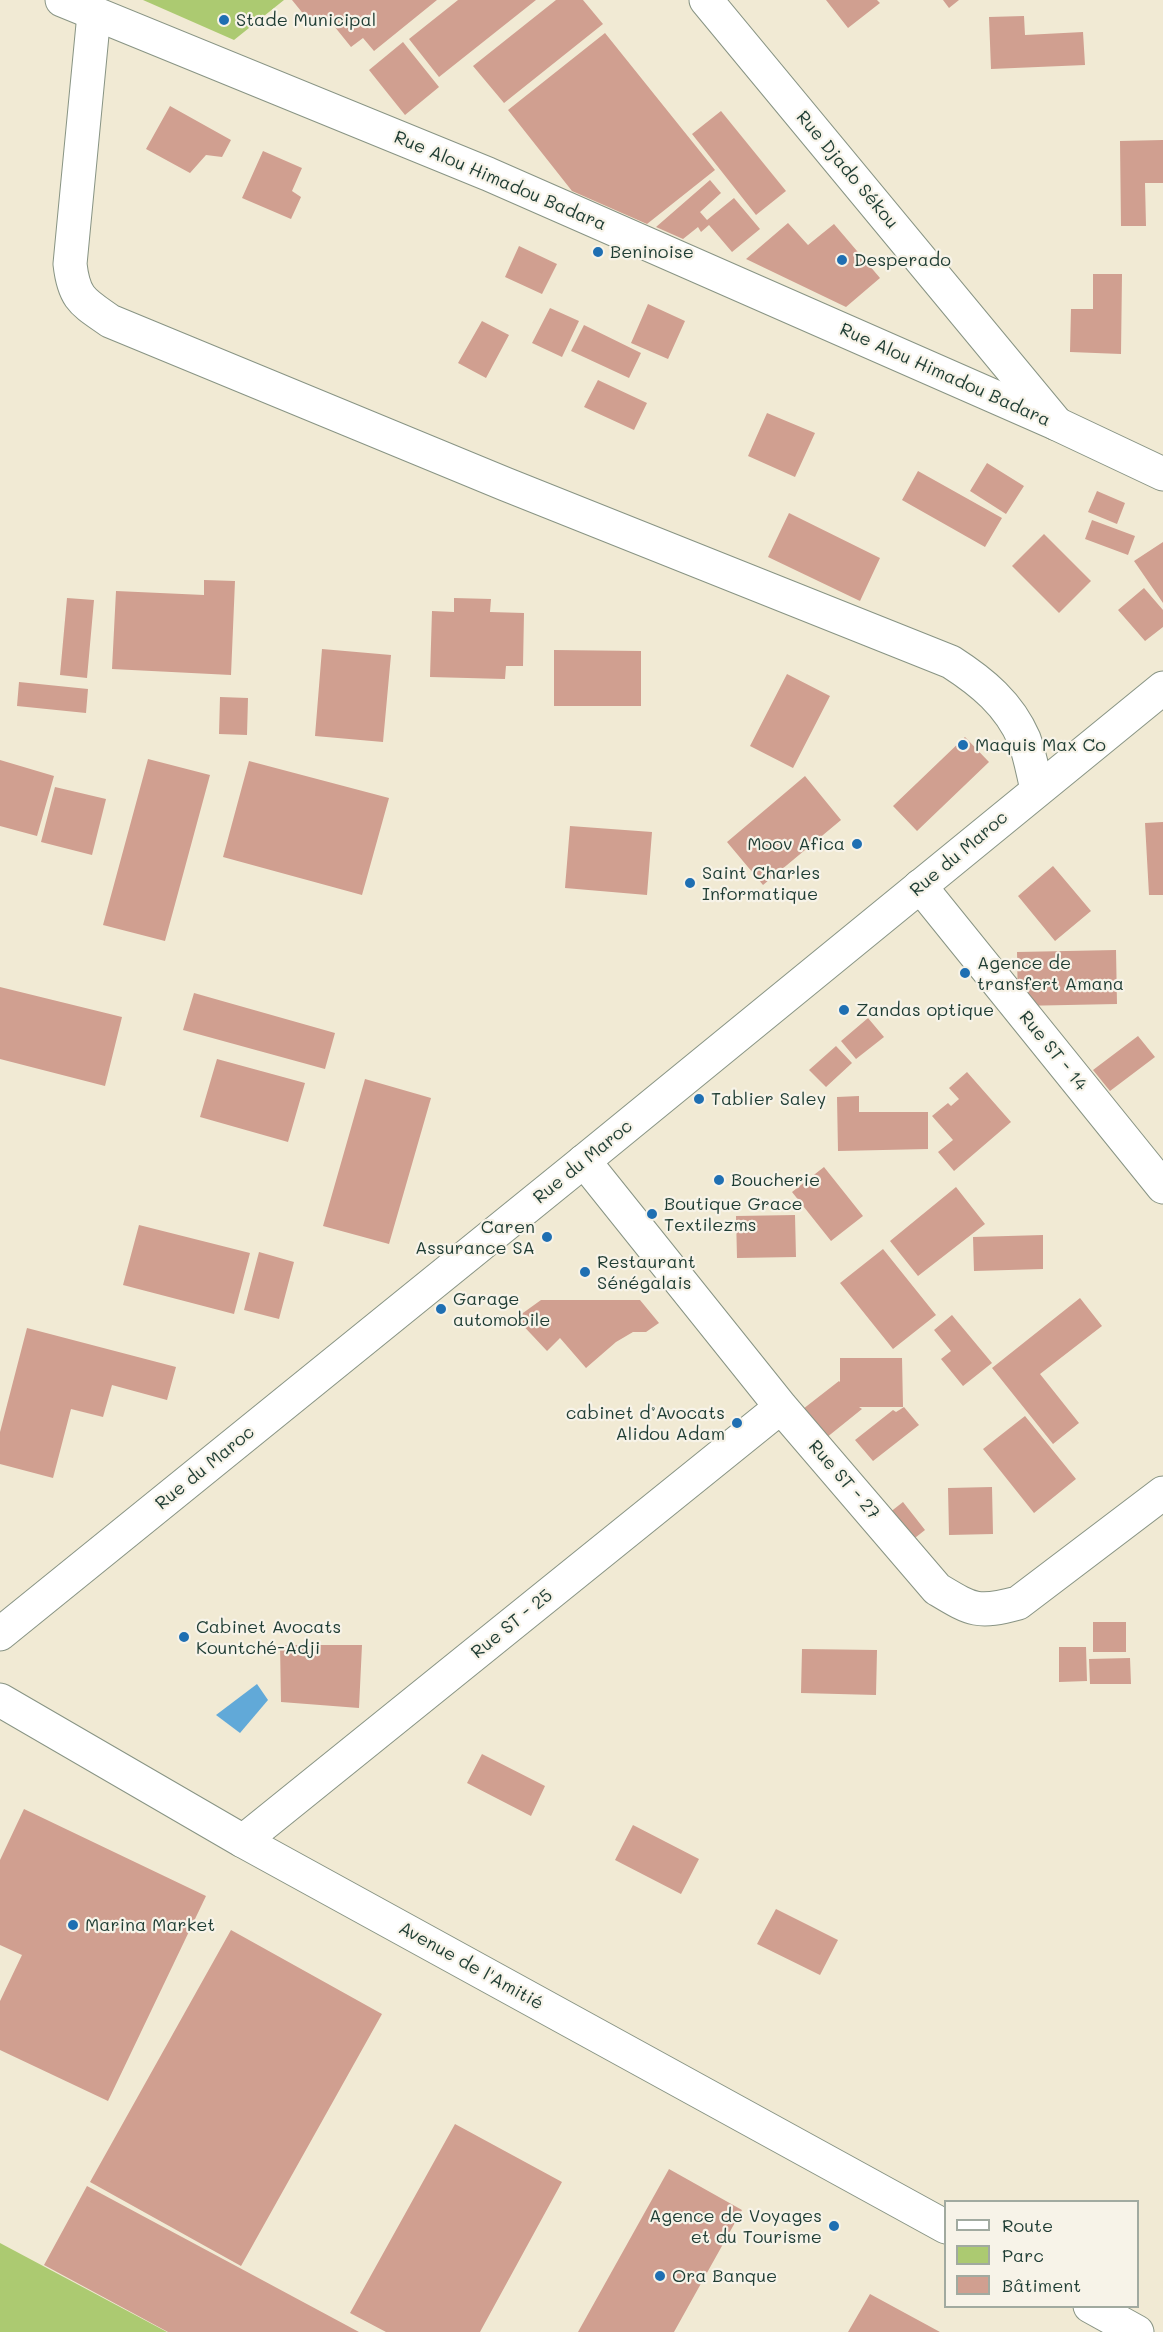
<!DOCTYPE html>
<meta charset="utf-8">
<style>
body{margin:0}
#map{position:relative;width:1163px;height:2332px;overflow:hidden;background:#f1ead4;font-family:Mali,sans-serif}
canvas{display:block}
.legend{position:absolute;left:944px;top:2200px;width:195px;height:108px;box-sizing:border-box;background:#f7f3e8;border:2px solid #a1aaa0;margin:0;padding:8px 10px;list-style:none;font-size:18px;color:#1f3d34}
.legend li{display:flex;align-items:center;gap:12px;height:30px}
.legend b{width:30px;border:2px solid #a1aaa0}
</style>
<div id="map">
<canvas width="1163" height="2332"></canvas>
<ul class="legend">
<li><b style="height:8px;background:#fff"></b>Route</li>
<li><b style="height:16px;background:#acca71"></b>Parc</li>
<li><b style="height:16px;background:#d09f90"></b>Bâtiment</li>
</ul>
</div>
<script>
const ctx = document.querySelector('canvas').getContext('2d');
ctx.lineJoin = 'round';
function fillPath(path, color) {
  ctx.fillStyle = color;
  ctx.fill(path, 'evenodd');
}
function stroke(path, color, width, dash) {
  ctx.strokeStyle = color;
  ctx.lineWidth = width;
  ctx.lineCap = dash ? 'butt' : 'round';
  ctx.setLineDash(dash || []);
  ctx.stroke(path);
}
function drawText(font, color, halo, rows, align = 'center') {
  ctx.font = font + ' Mali,sans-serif';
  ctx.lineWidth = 4.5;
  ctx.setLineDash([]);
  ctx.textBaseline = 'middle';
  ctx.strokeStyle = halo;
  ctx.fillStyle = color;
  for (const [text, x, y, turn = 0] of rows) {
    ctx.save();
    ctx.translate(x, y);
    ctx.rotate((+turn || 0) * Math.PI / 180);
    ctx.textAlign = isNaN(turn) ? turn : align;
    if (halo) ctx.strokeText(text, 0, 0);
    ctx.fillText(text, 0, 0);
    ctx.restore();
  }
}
const green = new Path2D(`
 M143,0H284L234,40Z
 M0,2243L167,2332H0Z`);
const water = new Path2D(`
 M257,1684L268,1700L240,1733L216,1715Z`);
const building = new Path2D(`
 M292,0H437L374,51L363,38L351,47L326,16L314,27Z
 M458,0H536L439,77L409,39Z
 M556,0H583L603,24L504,103L473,66Z
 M826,0H877L880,3L848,28Z
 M943,0H959L949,8Z
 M1024,16L1025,35L1083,32L1085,65L991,69L989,17Z
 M605,33L715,170L647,224L572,191L508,110Z
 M403,42L439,87L405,115L369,70Z
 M170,106L231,140L222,157L206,155L190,173L146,149Z
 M721,111L786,191L756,215L692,134Z
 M1163,140V183H1145L1146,226H1121L1120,141Z
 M263,151L302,168L292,191L301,197L291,219L242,198Z
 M710,180L721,193L700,212L707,220L734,198L760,229L732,252L709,225L701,232L698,227L683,239L656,227Z
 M788,223L808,245L834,224L880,278L846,307L746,259Z
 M519,246L557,264L542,294L505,277Z
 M1093,274H1122L1121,354L1070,352L1071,309H1093Z
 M648,304L685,321L668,359L631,343Z
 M550,308L579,321L562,357L532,343Z
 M482,321L509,335L486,378L458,363Z
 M584,325L641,353L629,378L571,351Z
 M598,380L647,403L634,430L584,407Z
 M767,413L815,433L795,477L748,456Z
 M987,463L1024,486L1006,514L970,491Z
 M918,471L1002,518L985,547L902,500Z
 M1097,491L1125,503L1117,524L1088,512Z
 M789,513L880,558L860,601L768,557Z
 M1092,520L1135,536L1128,555L1085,539Z
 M1044,534L1091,581L1059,613L1012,566Z
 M1163,542V603L1134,561Z
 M204,580L235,581L231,675L112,669L116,591L204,595Z
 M1144,588L1163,610V627L1145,641L1118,610Z
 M67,598L94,600L87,678L60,675Z
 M454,598L491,599L490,612L524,613L523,666H506L505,679L430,677L432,611L454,612Z
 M322,649L391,655L383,742L315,736Z
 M554,650L641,651V706H554Z
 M787,674L830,696L793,768L750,746Z
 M19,682L88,689L86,713L17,706Z
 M220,697L248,698L247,735L219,734Z
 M965,737L989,762L917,831L893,806Z
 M148,759L210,775L165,941L103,925Z
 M0,760L54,776L37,836L0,826Z
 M249,761L389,798L362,895L223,857Z
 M805,776L841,820L763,885L727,842Z
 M55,787L106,799L92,855L41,842Z
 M1163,822V895H1149L1145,823Z
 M570,826L652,832L647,895L565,888Z
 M1053,866L1091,911L1055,941L1018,896Z
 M1116,950L1117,1004L1018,1006L1017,952Z
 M0,987L122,1017L105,1086L0,1059Z
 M194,993L335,1033L325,1069L183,1030Z
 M868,1018L884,1037L856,1059L841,1041Z
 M1138,1036L1155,1057L1110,1091L1093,1070Z
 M836,1046L852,1063L826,1087L809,1070Z
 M217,1059L305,1083L288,1142L200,1117Z
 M967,1072L1011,1122L954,1171L938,1152L953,1140L932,1116L948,1103L951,1106L959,1099L949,1088Z
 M365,1079L431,1098L389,1244L323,1226Z
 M859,1096V1112H928V1149L838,1151L837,1097Z
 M824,1167L863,1216L831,1241L792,1192Z
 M956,1187L985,1224L918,1276L890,1241Z
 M795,1215L796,1257L737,1258L736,1216Z
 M139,1225L250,1253L234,1314L123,1285Z
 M1043,1235V1269L974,1271L973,1237Z
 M883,1249L936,1315L893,1349L840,1283Z
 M259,1252L294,1262L279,1319L244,1310Z
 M1080,1298L1102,1326L1040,1374L1079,1423L1053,1444L992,1368Z
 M541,1300H640L659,1323L646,1332H633L616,1342L586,1368L560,1338L547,1351L516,1318Z
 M952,1315L992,1363L963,1386L941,1359L951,1351L934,1330Z
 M27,1328L176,1367L167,1400L112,1385L103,1417L71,1409L53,1478L0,1464V1432Z
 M840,1358H902L903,1407H859L862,1409L826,1438L803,1409L839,1381L840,1382Z
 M904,1407L919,1425L873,1461L855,1440L893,1410L896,1412Z
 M1025,1416L1076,1479L1034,1513L983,1449Z
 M992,1487L993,1534L949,1535L948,1488Z
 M903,1502L925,1530L911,1541L889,1513Z
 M1093,1622H1126V1652H1093Z
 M280,1645H362L359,1708L281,1702Z
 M1059,1647H1086L1087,1681L1059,1682Z
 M802,1649L877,1650L876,1695L801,1693Z
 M1130,1658L1131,1684H1090L1089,1659Z
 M482,1754L545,1786L531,1816L467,1783Z
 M24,1809L206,1896L108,2101L0,2050V2001L22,1955L0,1945V1860Z
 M633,1825L699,1859L681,1894L615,1860Z
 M776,1909L838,1940L820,1975L757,1944Z
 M231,1930L382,2014L241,2266L90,2182Z
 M455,2124L562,2182L480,2332H386L350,2313Z
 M669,2169L742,2210L674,2332H578Z
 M87,2186L359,2332H168L44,2265Z
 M870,2294L940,2332H848Z`);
const minor = new Path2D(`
 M706,0L1057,424
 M94,14L70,264C74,299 83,302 110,321L505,484L951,662C982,682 1009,704 1024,739C1030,755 1033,773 1037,789
 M920,886L1163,1187
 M584,1161L781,1407L937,1589C972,1610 977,1614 1018,1603L1163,1493
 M243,1841L781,1407`);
const tertiary = new Path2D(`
 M62,0L488,174L1057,424L1163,474
 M0,1634L584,1161L1163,688`);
const primary = new Path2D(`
 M0,1700L243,1841L946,2227
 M1090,2306L1137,2332`);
const markers = [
 [224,20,6,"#1f6fb2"],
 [598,252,6,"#1f6fb2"],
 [842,260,6,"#1f6fb2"],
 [963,745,6,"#1f6fb2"],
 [857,844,6,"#1f6fb2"],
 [690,883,6,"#1f6fb2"],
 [965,973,6,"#1f6fb2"],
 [844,1010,6,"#1f6fb2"],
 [699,1099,6,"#1f6fb2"],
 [719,1180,6,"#1f6fb2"],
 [652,1214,6,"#1f6fb2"],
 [547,1237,6,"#1f6fb2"],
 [585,1272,6,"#1f6fb2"],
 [441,1309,6,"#1f6fb2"],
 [737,1423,6,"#1f6fb2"],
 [184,1637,6,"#1f6fb2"],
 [73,1925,6,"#1f6fb2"],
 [834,2226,6,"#1f6fb2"],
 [660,2276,6,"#1f6fb2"]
];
const poiNames = [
 ["Stade Municipal",236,20],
 ["Beninoise",610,252],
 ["Desperado",854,260],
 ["Maquis Max Co",975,745],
 ["Moov Afica",845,844,"right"],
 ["Saint Charles",702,873],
 ["Informatique",702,894],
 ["Agence de",977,963],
 ["transfert Amana",977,984],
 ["Zandas optique",856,1010],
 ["Tablier Saley",711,1099],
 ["Boucherie",731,1180],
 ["Boutique Grace",664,1204],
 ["Textilezms",664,1225],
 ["Caren",535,1227,"right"],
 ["Assurance SA",535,1248,"right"],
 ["Restaurant",597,1262],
 ["Sénégalais",597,1283],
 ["Garage",453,1299],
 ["automobile",453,1320],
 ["cabinet d’Avocats",725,1413,"right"],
 ["Alidou Adam",725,1434,"right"],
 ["Cabinet Avocats",196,1627],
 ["Kountché-Adji",196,1648],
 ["Marina Market",85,1925],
 ["Agence de Voyages",822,2216,"right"],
 ["et du Tourisme",822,2237,"right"],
 ["Ora Banque",672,2276]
];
const streetNames = [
 ["Rue Djado Sékou",847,170,50],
 ["Rue Alou Himadou Badara",500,181,23],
 ["Rue Alou Himadou Badara",945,375,24],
 ["Rue du Maroc",959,854,-40],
 ["Rue ST - 14",1053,1051,51],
 ["Rue du Maroc",583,1162,-39],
 ["Rue du Maroc",205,1468,-39],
 ["Rue ST - 27",844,1480,49],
 ["Rue ST - 25",512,1624,-39],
 ["Avenue de l'Amitié",471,1966,29]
];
fillPath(green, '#acca71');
fillPath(water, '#61a9d8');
fillPath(building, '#d09f90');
stroke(minor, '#889484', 35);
stroke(tertiary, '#889484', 35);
stroke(primary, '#889484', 35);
stroke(minor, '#fff', 33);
stroke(tertiary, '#fff', 33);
stroke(primary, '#fff', 33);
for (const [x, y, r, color] of markers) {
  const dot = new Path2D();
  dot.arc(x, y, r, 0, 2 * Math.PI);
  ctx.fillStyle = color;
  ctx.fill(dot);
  stroke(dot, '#f7f3e8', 2);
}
drawText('18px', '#1f3d34', '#f7f3e8', poiNames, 'left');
drawText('18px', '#1f3d34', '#f7f3e8', streetNames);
</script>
